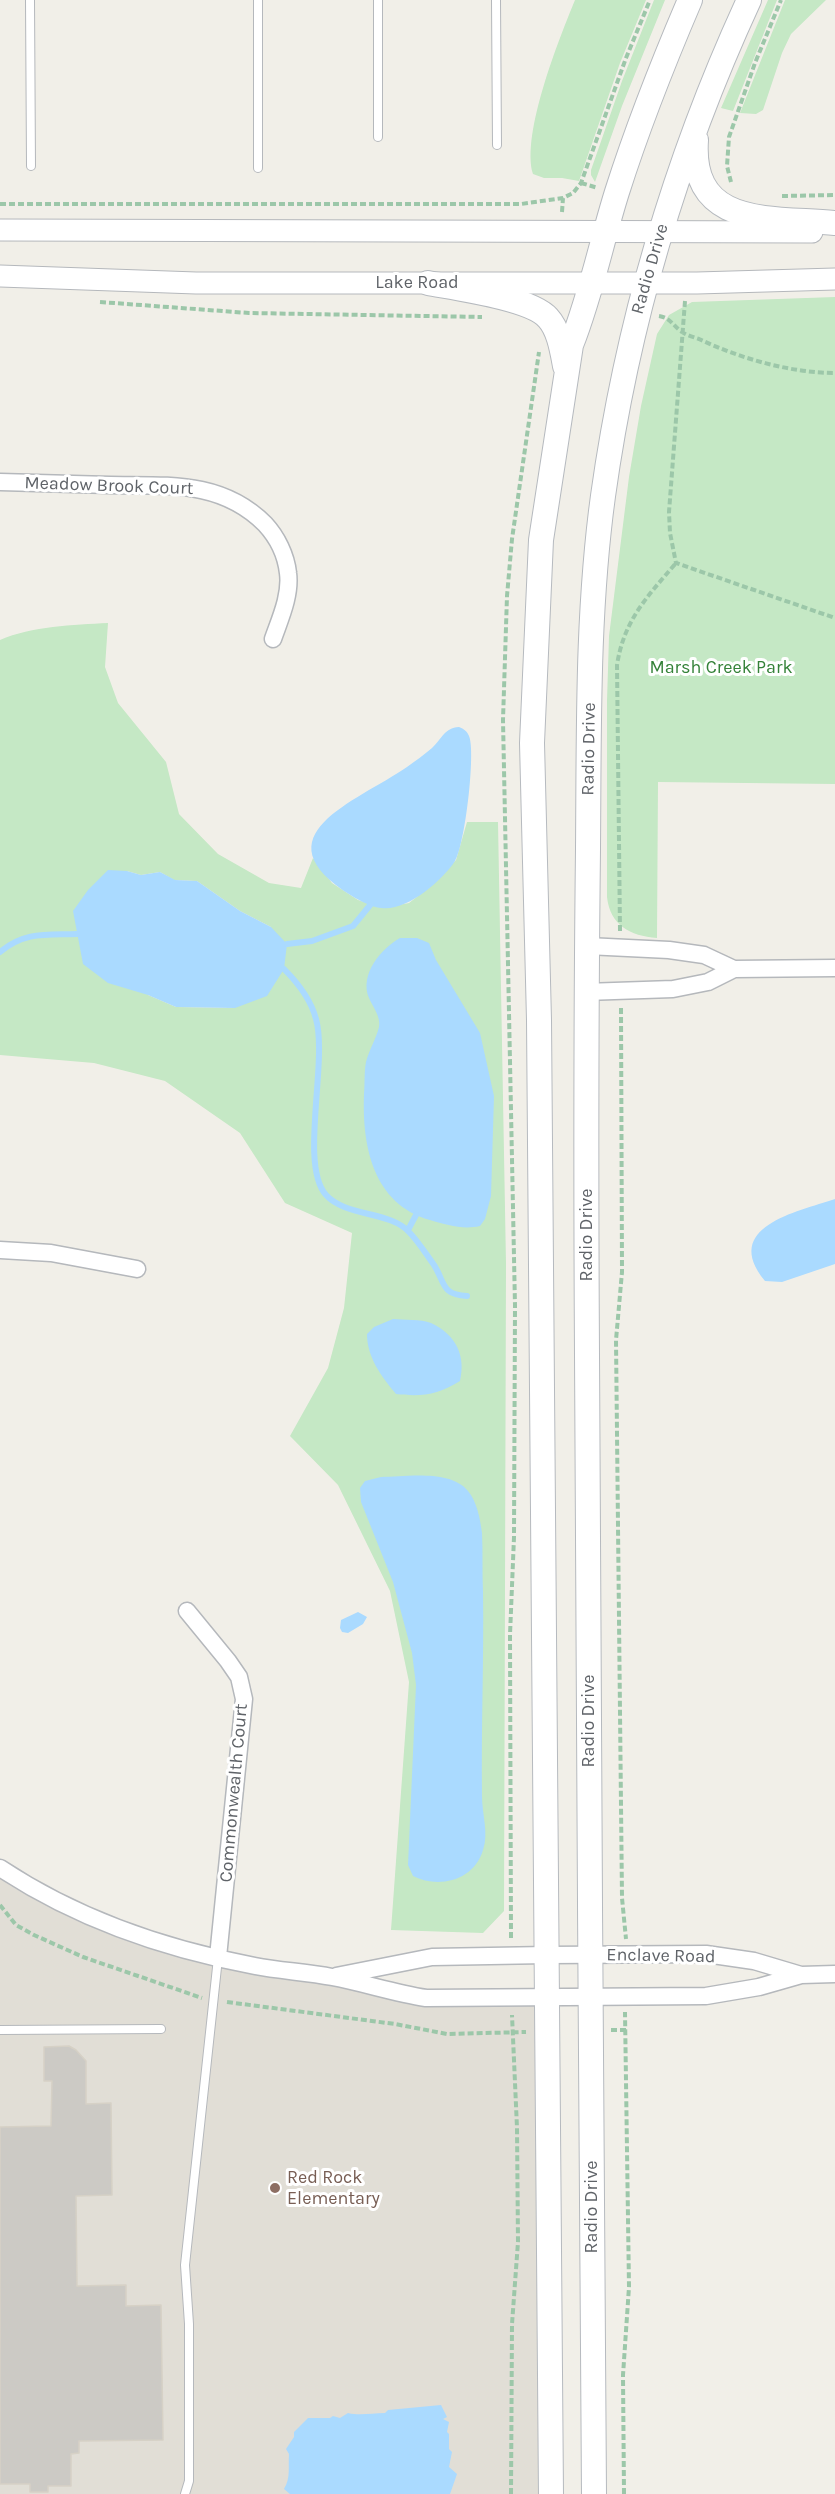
<!DOCTYPE html>
<style>
body{margin:0}
canvas{display:block;background:#f1efe8}
</style>
<canvas width="835" height="2494"></canvas>
<script>
const ctx = document.querySelector('canvas').getContext('2d');
ctx.lineJoin = 'round';
function fillPath(path, color) {
  ctx.fillStyle = color;
  ctx.fill(path, 'evenodd');
}
function stroke(path, color, width, dash) {
  ctx.strokeStyle = color;
  ctx.lineWidth = width;
  ctx.lineCap = dash ? 'butt' : 'round';
  ctx.setLineDash(dash || []);
  ctx.stroke(path);
}
function drawText(font, color, halo, rows, align = 'center') {
  ctx.font = font + ' Karla,sans-serif';
  ctx.lineWidth = 6;
  ctx.setLineDash([]);
  ctx.textBaseline = 'middle';
  ctx.strokeStyle = halo;
  ctx.fillStyle = color;
  for (const [text, x, y, turn = 0] of rows) {
    ctx.save();
    ctx.translate(x, y);
    ctx.rotate((+turn || 0) * Math.PI / 180);
    ctx.textAlign = isNaN(turn) ? turn : align;
    if (halo) ctx.strokeText(text, 0, 0);
    ctx.fillText(text, 0, 0);
    ctx.restore();
  }
}
const education = new Path2D(`
 M0,1868L101,1921L395,1993L548,1998L551,2494H0Z`);
const green = new Path2D(`
 M575,0H646L620,63L579,181L562,178H544L533,174C521,134 559,39 575,0Z
 M654,0H665L622,106L595,182L591,175V170L622,81Z
 M768,0H777L733,111L721,108Z
 M785,0H826L791,34L782,53L763,110L756,114L740,113Z
 M835,297V784L658,782L657,938C630,936 610,925 607,897V701L609,636L629,477L641,406L657,334L669,315L692,302Z
 M108,623L105,667L118,703L166,762L179,814L218,854L269,883L301,888L313,858L332,883L358,900L382,908L409,903L432,885L456,860L467,822H498L506,1264L504,1911L483,1933L391,1930L409,1682L390,1591L338,1485L290,1436L328,1368L344,1308L352,1233L285,1203L240,1133L165,1081L94,1063L0,1055V640C32,626 73,625 108,623ZM127,871L141,875L160,872L174,880L197,881L240,911L271,927L235,1008L176,1007L148,995Z`);
const water = new Path2D(`
 M459,727C464,729 467,731 469,736C476,752 465,845 455,861C442,881 406,912 381,908C372,907 360,901 352,896C255,836 356,802 407,767C415,761 424,755 432,748C442,739 444,728 459,727Z
 M108,870L127,871L141,875L160,872L175,880L197,881L240,911L271,927L287,944L284,969L267,996L235,1008L176,1007L148,995L108,983L83,964L73,911L88,890Z
 M400,938H417L429,943L436,960L480,1033L494,1096L491,1196L485,1219L480,1226C463,1230 447,1225 430,1220C373,1204 362,1146 364,1094C365,1083 364,1072 366,1062C369,1050 376,1039 379,1027C381,1017 373,1007 369,998C359,974 382,948 400,938Z
 M835,1199V1264L782,1282L765,1281C721,1227 796,1212 835,1199Z
 M393,1319C404,1320 421,1319 431,1323C456,1335 466,1355 460,1381C438,1395 421,1397 396,1394C381,1376 367,1357 367,1334L374,1327Z
 M381,1477C405,1477 450,1469 468,1491C477,1502 480,1518 482,1533C483,1552 482,1572 483,1592C484,1660 481,1728 482,1796C482,1815 489,1833 483,1850C474,1881 438,1889 413,1876L408,1865L416,1685L412,1653L393,1582L361,1502L360,1488L365,1481Z
 M358,1612L367,1617L363,1624L348,1633L342,1632L340,1628L341,1620Z
 M441,2405L447,2417L443,2419L449,2422L447,2432L449,2434V2449L452,2452L449,2467L457,2474L450,2494H290L284,2489C291,2478 288,2466 289,2454L286,2449L294,2437V2432L308,2418H330L333,2416L340,2418L348,2413C360,2416 372,2413 385,2413L388,2410Z`);
const stream = new Path2D(`
 M287,944L312,941L353,926L371,904
 M0,952C25,931 47,935 77,934
 M284,969C298,983 311,1000 316,1019C328,1062 299,1165 326,1195C346,1217 390,1211 409,1232C418,1241 426,1254 434,1265C445,1282 441,1295 467,1296
 M408,1230L416,1215`);
const building = new Path2D(`
 M69,2046L76,2050L86,2061V2104L111,2103L112,2195L76,2196L77,2286L126,2285V2306L161,2305L163,2440L79,2441V2453L71,2454V2486H48V2492H30V2484H0V2127L51,2126L52,2081H44V2047Z`);
const path = new Path2D(`
 M731,182L727,166L729,137L755,63L781,0
 M581,183L598,188
 M782,196L835,195
 M0,204H521L563,198L573,193L581,183L626,58L650,0
 M562,212L563,198
 M685,301L669,512L670,533L676,563L835,618
 M100,302L249,313L482,317
 M659,316C671,318 672,325 682,332C686,335 693,337 699,339C739,358 790,373 835,373
 M620,931L617,665C624,620 647,597 676,563
 M621,1008L622,1272L616,1340L622,1898L626,1939
 M0,1905L16,1925L34,1935L83,1957L202,1998
 M511,1938L510,1635L514,1537L515,1306L503,720L507,596L512,539L539,352
 M227,2002L395,2024L447,2034L526,2032
 M611,2030H626
 M511,2494L512,2324L518,2242L517,2128L512,2015
 M624,2494L623,2375L629,2287L625,2012`);
const service = new Path2D(`
 M30,0L31,166
 M258,0V168
 M496,0L497,145
 M378,137V0
 M0,2030L161,2029
 M185,2494L189,2481V2324L185,2265L218,1958`);
const minor = new Path2D(`
 M0,482C37,483 73,484 110,485C167,486 221,480 265,524C277,537 286,555 288,573C291,595 280,619 273,639
 M587,946L669,950L704,955L734,969
 M585,992L673,989L708,982L734,969L835,968
 M0,1250L51,1253L137,1269
 M187,1611L228,1661L239,1677L244,1699L218,1957
 M0,1868C77,1919 164,1949 255,1966C280,1971 307,1972 332,1977C364,1983 394,1993 426,1998L706,1996L759,1987L801,1975L835,1974
 M336,1976L432,1957L547,1955L706,1954L754,1961L801,1975`);
const tertiary = new Path2D(`
 M0,230L812,232
 M0,276L196,283H697L835,279`);
const secondary = new Path2D(`
 M696,140C690,229 772,217 835,223
 M428,283C455,288 531,298 548,318C559,330 562,350 565,366
 M551,2494L539,1020L532,743L541,540L571,345C591,295 601,243 617,192C638,126 663,63 690,0
 M594,2494C591,2114 589,1735 587,1355C586,1187 586,1018 588,849C589,731 587,613 603,496C627,324 676,158 749,0`);
const markers = [
 [275,2188,6,"#8d6e63"]
];
const streetNames = [
 ["Radio Drive",650,269,-74],
 ["Lake Road",417,283],
 ["Meadow Brook Court",109,486,2],
 ["Radio Drive",589,749,-89],
 ["Radio Drive",587,1235,-90],
 ["Radio Drive",589,1721,-90],
 ["Commonwealth Court",234,1793,-85],
 ["Enclave Road",661,1956,1],
 ["Radio Drive",592,2207,-90]
];
const parkNames = [
 ["Marsh Creek Park",721,668]
];
const educationNames = [
 ["Red Rock",287,2178],
 ["Elementary",287,2199]
];
fillPath(education, '#e1ded6');
fillPath(green, '#c5e8c5');
fillPath(water, '#aadaff');
stroke(stream, '#aadaff', 6);
fillPath(building, '#cccac5');
stroke(building, '#d6d1c6', 1.5);
stroke(service, '#b5b8bc', 10);
stroke(minor, '#b5b8bc', 19);
stroke(tertiary, '#b5b8bc', 23);
stroke(secondary, '#b6babf', 26);
stroke(path, '#9cc7a9', 4, [6, 3]);
stroke(service, '#fff', 8);
stroke(minor, '#fff', 16);
stroke(tertiary, '#fff', 21);
stroke(secondary, '#fff', 24);
for (const [x, y, r, color] of markers) {
  const dot = new Path2D();
  dot.arc(x, y, r, 0, 2 * Math.PI);
  ctx.fillStyle = color;
  ctx.fill(dot);
  stroke(dot, '#fff', 2);
}
drawText('18px', '#5f6368', '#fff', streetNames);
drawText('18px', '#348238', '#fff', parkNames);
drawText('18px', '#785e54', '#fff', educationNames, 'left');
</script>
